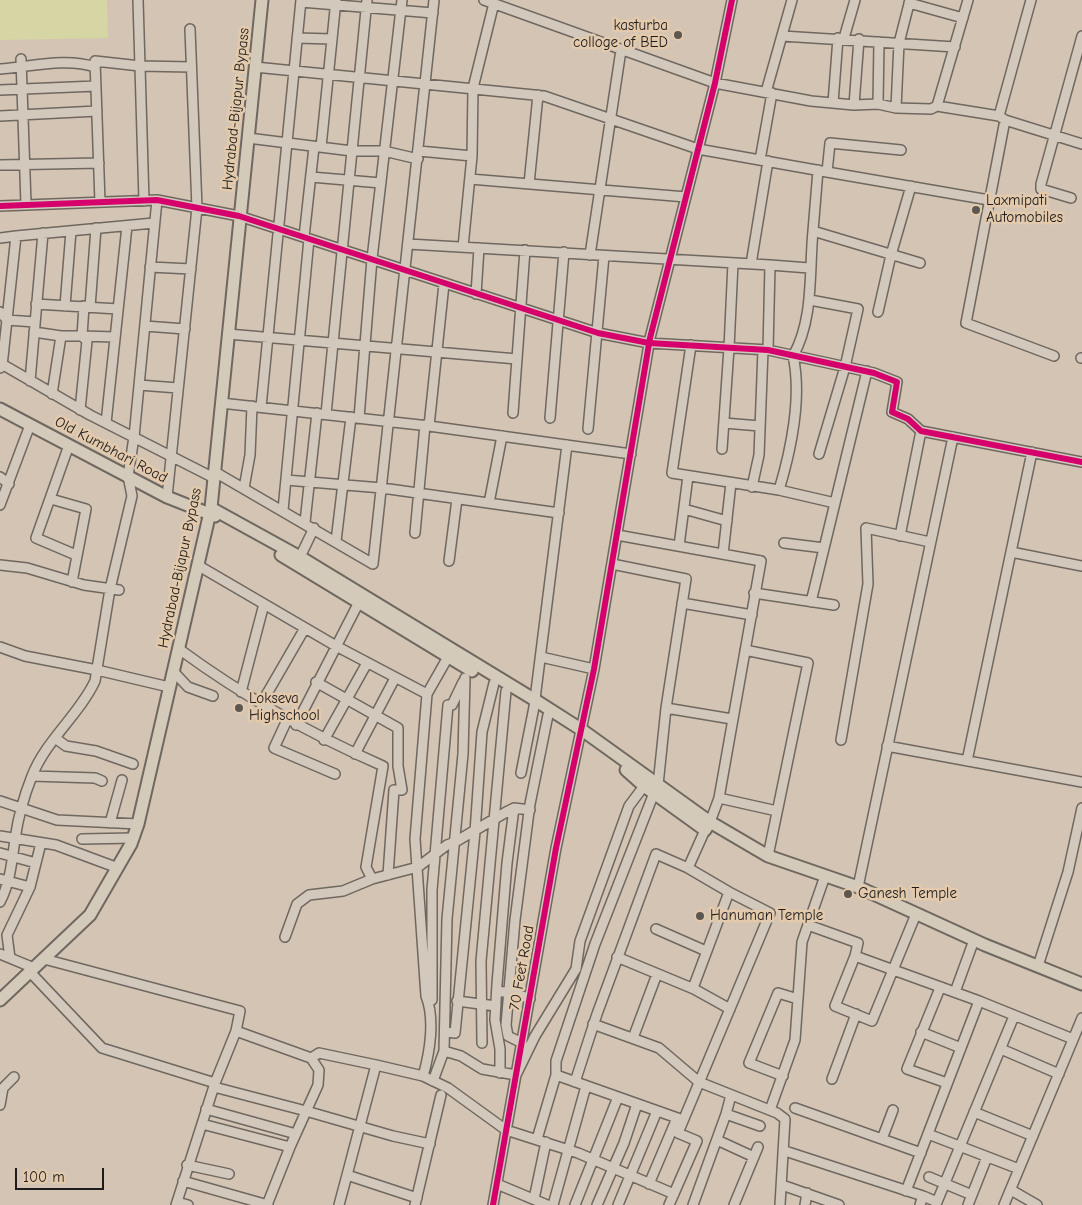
<!DOCTYPE html>
<style>
body{margin:0}
#map{position:relative;width:1082px;height:1205px;overflow:hidden;background:#d4c4b3;font-family:"Comic Neue",sans-serif}
canvas{display:block}
.scale{position:absolute;left:15px;top:1168px;width:89px;height:22px;box-sizing:border-box;border:2px solid #1c1c1c;border-top:0;padding-left:6px;font-size:15px;line-height:18px;white-space:nowrap;color:#1c1c1c;-webkit-text-stroke:4px #e4caac;paint-order:stroke}
</style>
<div id="map">
<canvas width="1082" height="1205"></canvas>
<div class="scale">100 m</div>
</div>
<script>
const ctx = document.querySelector('canvas').getContext('2d');
ctx.lineJoin = 'round';
function fillPath(path, color) {
  ctx.fillStyle = color;
  ctx.fill(path, 'evenodd');
}
function stroke(path, color, width, dash) {
  ctx.strokeStyle = color;
  ctx.lineWidth = width;
  ctx.lineCap = dash ? 'butt' : 'round';
  ctx.setLineDash(dash || []);
  ctx.stroke(path);
}
function drawText(font, color, halo, rows, align = 'center') {
  ctx.font = font + ' "Comic Neue",sans-serif';
  ctx.lineWidth = 5;
  ctx.setLineDash([]);
  ctx.textBaseline = 'middle';
  ctx.strokeStyle = halo;
  ctx.fillStyle = color;
  for (const [text, x, y, turn = 0] of rows) {
    ctx.save();
    ctx.translate(x, y);
    ctx.rotate((+turn || 0) * Math.PI / 180);
    ctx.textAlign = isNaN(turn) ? turn : align;
    if (halo) ctx.strokeText(text, 0, 0);
    ctx.fillText(text, 0, 0);
    ctx.restore();
  }
}
const green = new Path2D(`
 M0,0H107L108,38L0,40Z`);
const minor = new Path2D(`
 M138,0L144,201
 M367,0L352,151H384L418,159
 M484,0L715,83L811,101L854,105L878,104L896,108L931,109L937,106L999,116L1005,120L1082,144
 M301,2L433,13
 M909,3L963,18
 M782,36L955,47
 M297,38L332,39
 M844,38L855,0
 M21,59L26,204
 M255,67L544,96L698,149L827,172L830,143L901,150
 M0,69C30,67 66,57 95,67
 M0,90L96,86
 M766,92L792,0
 M833,103L838,38
 M878,104L879,42
 M854,105L859,39
 M937,106L968,0
 M896,108L899,43L910,0
 M0,116L97,111
 M999,116L1031,0
 M1005,120L966,323L1054,356
 M248,138L352,151L326,414
 M321,147L336,0
 M419,151L472,156L463,247
 M472,156L473,88L494,3
 M760,160L772,93
 M0,165L99,163
 M827,172L989,200
 M311,177L381,183
 M470,179L686,197
 M529,184L538,95
 M1071,198L1041,189V184L1082,36
 M100,202L95,61L140,66L191,67
 M0,206L157,200L239,216L598,333L649,343L768,350L874,373L897,382L892,412L908,419L921,431L1082,462
 M813,231L818,170
 M304,237L314,147
 M0,238L16,236
 M408,244L770,265L768,350
 M590,255L621,50
 M751,264L768,161
 M770,265L809,268
 M150,267L191,269
 M476,294L479,248
 M810,300L858,309L845,367L819,454
 M36,304L118,309
 M65,306L71,231
 M84,306L82,336L115,337
 M90,307L96,228
 M0,312L7,320L35,322
 M878,312L891,255L911,186
 M145,326L185,329
 M34,332L61,336H82L87,341L80,410
 M228,334L517,359
 M691,345L672,473L779,490L835,503
 M1081,358H1082
 M0,363L90,415L214,478
 M0,368L2,366L16,236L154,223
 M30,381L43,233
 M139,385L178,388
 M52,394L61,336
 M221,403L429,426L631,454
 M261,407L301,0
 M513,413L525,250
 M359,418L372,259L402,0
 M550,418L564,252
 M106,423L127,226
 M724,423L760,426
 M429,426L444,284
 M588,429L604,256
 M69,445L36,538L76,555
 M722,449L729,348L733,263
 M215,472L373,564L434,0
 M0,477L9,484
 M286,480L382,488L559,513
 M752,487L759,455L763,350
 M244,488L250,455L252,406
 M779,490C791,450 802,396 793,356C814,319 809,272 813,231L920,263
 M167,497L197,208L190,29
 M51,499L86,509L72,582
 M489,503L502,436
 M0,505L30,425
 M684,509L727,521
 M283,510L309,239
 M305,522L317,413
 M415,533L425,425
 M617,535L761,561L719,798L710,822
 M900,536L921,431
 M336,541L351,417
 M784,543L824,548
 M679,546L688,476
 M1011,552L1082,566
 M723,554L731,483
 M300,557L314,528
 M449,561L457,499
 M612,564L686,579L666,708L658,785
 M0,565L27,568L84,585L119,590
 M199,566L336,646L427,694
 M754,593L834,605
 M811,602L867,371
 M682,603L752,615
 M0,647L25,656L97,670L169,687
 M179,649C243,696 310,734 383,766L366,867L372,879
 M745,650L808,663L768,856
 M541,657L594,669
 M173,671L188,687L213,696
 M316,682L398,728V766L402,790H394L388,875
 M241,692L264,604
 M261,704L305,628
 M666,708L732,719
 M287,720L274,748L335,774
 M296,725L359,602
 M55,738L66,746L96,751L133,764
 M324,740L367,663
 M841,740L868,584L866,528L930,542
 M887,746L1082,782
 M355,754L395,678
 M967,761L1032,452
 M521,773L534,707L567,445
 M32,776L95,778L102,781
 M719,798L777,811
 M0,801L57,820L138,824
 M110,823L122,780
 M0,836L56,845L118,868
 M82,839L134,838
 M0,853L36,863
 M688,868L729,892
 M0,879L30,887
 M858,887L953,437
 M0,902C10,883 12,861 15,839C18,818 24,796 32,776C46,740 79,715 95,681L110,589L132,496L128,476L134,437L157,200
 M808,925L858,943L855,956L979,1001L1073,1039
 M656,929L706,951
 M285,937L297,904L309,895L343,891L372,879L418,867L447,845L455,842L508,811L514,808L530,810
 M0,954L34,968
 M855,956L835,1006L872,1021L916,914
 M617,957L694,989L730,1009
 M10,958L7,935L30,887L41,843
 M44,959L240,1011L236,1031L215,1083L176,1205
 M1038,966L1068,872L1082,808
 M30,972L102,1048L215,1083
 M940,988L907,1069L947,1083
 M497,991L517,994L530,999
 M955,992L974,940
 M457,1001L496,1006
 M429,1002L432,1000V890L448,705H452L463,682
 M593,1024L659,1048L699,1082L777,1113L785,1119L780,1205
 M236,1031L311,1058L319,1053L376,1065L347,1175
 M445,1032L455,1033L475,832L482,732L494,683
 M921,1032L961,1048
 M633,1038L657,974
 M482,1043L481,961L506,691
 M522,1043L508,1036L506,1025L515,920L530,804L548,715
 M1001,1049L1059,1074
 M444,1051L461,1056L482,1069L516,1075L535,1036L576,969L580,941L629,806L644,786
 M376,1065L423,1076L448,1088L506,1130L578,1153L674,1194
 M500,1073V1049L495,1020L497,984L507,863L514,808
 M556,1075V1061L595,944L654,793
 M423,1076C430,1052 435,1019 426,996L415,839L427,694L448,657
 M783,1076L749,1063L778,993L798,999
 M832,1079L856,1014
 M433,1081L444,1051L447,919L463,754L465,678
 M575,1082L597,1014L656,854L688,868L705,830
 M214,1087L306,1111L393,1136L430,1144
 M0,1105L3,1088L14,1077
 M795,1108L921,1153
 M206,1109L296,1134
 M770,1110L795,1040L802,942L825,876
 M974,1112L1033,1136
 M726,1114L731,1095
 M202,1124L290,1147L318,1085L319,1070L311,1058
 M928,1134L1019,1169
 M537,1139L556,1075L683,1120
 M882,1139L893,1110
 M717,1140L754,1157
 M785,1151L923,1196L920,1205
 M187,1165L229,1174
 M929,1177L972,1195
 M183,1181L268,1205
 M497,1184L547,1205
 M649,1184L677,1118
 M782,1185L839,1205
 M1011,1190L1037,1205
 M906,1191L979,1001
 M923,1196L937,1202L1014,1016
 M534,1199L546,1142
 M177,1202L188,1205
 M267,1205L290,1147
 M339,1205L347,1175L417,1198
 M415,1205L441,1095
 M493,1205L556,848L594,669L650,338L715,83L732,0
 M553,1205L586,1086
 M575,1205L618,1097
 M597,1205L624,1143L637,1104
 M618,1205L657,1111
 M669,1205L697,1141L678,1133L770,913L729,892L693,988
 M693,1205L726,1114L760,1126
 M734,1205L758,1147
 M805,1205L807,1193
 M968,1205L987,1157
 M1004,1205L1082,1018`);
const major = new Path2D(`
 M0,409L167,497L215,516
 M211,508L300,557L535,700L582,730L710,822L768,856L858,887L985,945L1082,984
 M281,555L472,671
 M626,770L644,786L705,830L710,822
 M0,1000L90,915L131,844L138,824L211,508L262,0`);
const cycleway = new Path2D(`
 M0,206L157,200L239,216L598,333L649,343L768,350L874,373L897,382L892,412L908,419L921,431L1082,462
 M493,1205L556,848L594,669L650,338L715,83L732,0`);
const markers = [
 [678,35,5,"#5c5751"],
 [976,210,5,"#5c5751"],
 [239,708,5,"#5c5751"],
 [848,894,5,"#5c5751"],
 [700,916,5,"#5c5751"]
];
const poiNames = [
 ["kasturba",668,26,"right"],
 ["colloge of BED",668,43,"right"],
 ["Laxmipati",986,201],
 ["Automobiles",986,218],
 ["Lokseva",249,699],
 ["Highschool",249,716],
 ["Ganesh Temple",858,894],
 ["Hanuman Temple",710,916]
];
const streetNames = [
 ["Hydrabad-Bijapur Bypass",236,109,-84],
 ["Old Kumbhari Road",111,450,28],
 ["Hydrabad-Bijapur Bypass",180,568,-78],
 ["70 Feet Road",522,968,-80]
];
fillPath(green, '#d5d6a4');
stroke(minor, '#6f6860', 12);
stroke(major, '#6f6860', 15);
stroke(minor, '#d2c8bc', 9);
stroke(major, '#d4caba', 11);
stroke(cycleway, '#d6006c', 6);
for (const [x, y, r, color] of markers) {
  const dot = new Path2D();
  dot.arc(x, y, r, 0, 2 * Math.PI);
  ctx.fillStyle = color;
  ctx.fill(dot);
  stroke(dot, '#e4caac', 2);
}
drawText('15px', '#1c1c1c', '#e4caac', poiNames, 'left');
drawText('15px', '#1c1c1c', '#e4caac', streetNames);
</script>
